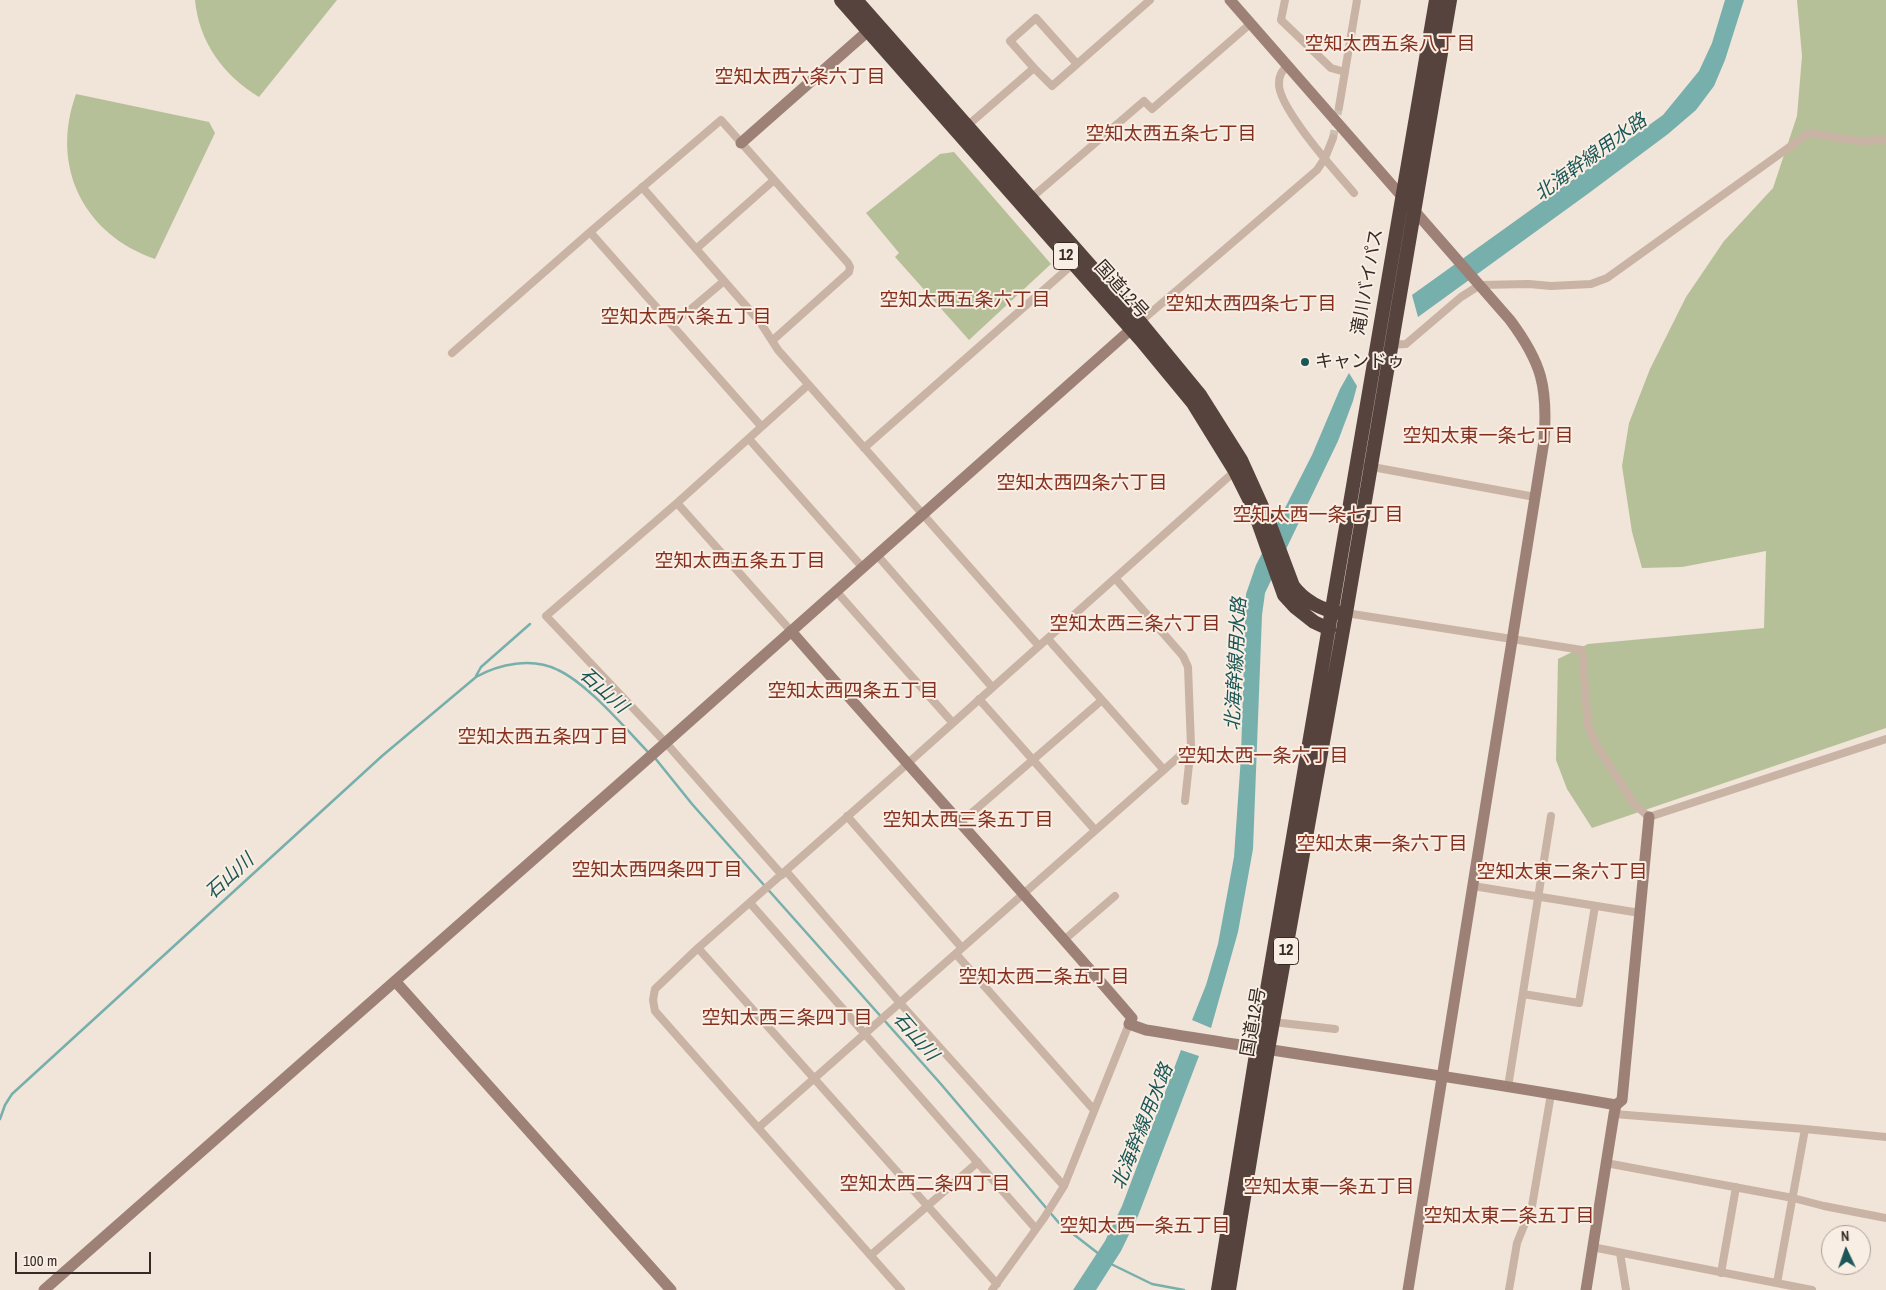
<!DOCTYPE html>
<meta charset="utf-8">
<style>
body{margin:0}
#map{position:relative;width:1886px;height:1290px;overflow:hidden;background:#f1e4d8;font-family:"Archivo Narrow",sans-serif}
canvas{display:block}
.north{position:absolute;left:1821px;top:1225px;width:50px;height:50px;box-sizing:border-box;background:#f9eee4;border:1px solid #aba098;border-radius:50%;rotate:357deg;font-size:14px;font-weight:700;line-height:20px;text-align:center;color:#352a26}
.north::after{content:'';display:block;margin:auto;width:18px;height:22px;background:#1b5757;clip-path:polygon(50% 0,100% 100%,50% 72%,0 100%)}
.scale{position:absolute;left:15px;top:1252px;width:136px;height:22px;box-sizing:border-box;border:2px solid #352a26;border-top:0;padding-left:6px;font-size:15px;line-height:18px;white-space:nowrap;color:#352a26;-webkit-text-stroke:4px #f9eee4;paint-order:stroke}
</style>
<div id="map">
<canvas width="1886" height="1290"></canvas>
<div class="north">N</div>
<div class="scale">100 m</div>
</div>
<script>
const ctx = document.querySelector('canvas').getContext('2d');
ctx.lineJoin = 'round';
function fillPath(path, color) {
  ctx.fillStyle = color;
  ctx.fill(path, 'evenodd');
}
function stroke(path, color, width, dash) {
  ctx.strokeStyle = color;
  ctx.lineWidth = width;
  ctx.lineCap = dash ? 'butt' : 'round';
  ctx.setLineDash(dash || []);
  ctx.stroke(path);
}
function drawText(font, color, halo, rows, align = 'center') {
  ctx.font = font + ' "Archivo Narrow","Noto Sans JP",sans-serif';
  ctx.lineWidth = 4;
  ctx.setLineDash([]);
  ctx.textBaseline = 'middle';
  ctx.strokeStyle = halo;
  ctx.fillStyle = color;
  for (const [text, x, y, turn = 0] of rows) {
    ctx.save();
    ctx.translate(x, y);
    ctx.rotate((+turn || 0) * Math.PI / 180);
    ctx.textAlign = isNaN(turn) ? turn : align;
    if (halo) ctx.strokeText(text, 0, 0);
    ctx.fillText(text, 0, 0);
    ctx.restore();
  }
}
const green = new Path2D(`
 M195,0H337L259,97C223,75 199,42 195,0Z
 M1797,0H1886V728L1592,828L1567,789L1556,760L1558,659L1588,644L1764,628L1766,551L1682,567L1642,568L1632,532L1622,466L1629,423L1650,369L1686,297L1724,241L1773,188L1797,116L1802,56Z
 M76,94L209,122L215,133L155,259C83,234 50,166 76,94Z
 M954,152L1051,264L969,340L895,257L899,253L866,213L940,154Z`);
const water = new Path2D(`
 M1725,0H1744L1725,60L1714,86L1696,110L1668,134L1589,193L1418,317L1412,295L1663,115L1699,71L1712,43Z
 M1349,373L1357,386L1353,401L1338,441L1265,593L1262,615L1253,849L1238,932L1211,1028L1192,1020L1206,985L1218,944L1234,857L1241,756L1246,594L1256,565L1312,455L1340,389Z
 M1181,1050L1199,1056L1138,1216L1121,1251L1096,1290H1073L1105,1241L1122,1206Z`);
const stream = new Path2D(`
 M476,676L481,667L530,624
 M655,758L692,804L940,1083L1059,1223L1099,1254
 M0,1119L5,1105L12,1094L382,756L476,677C499,664 532,657 558,670C588,684 625,728 649,753
 M1111,1264L1152,1284L1184,1290`);
const streetTunnel = new Path2D(`
 M1333,138L1339,107`);
const street = new Path2D(`
 M1285,0L1281,20L1331,68L1345,72
 M1287,66C1282,71 1279,75 1279,83C1277,107 1337,173 1354,193
 M1034,68L1010,41L1036,18L1077,64
 M1339,107L1357,0
 M967,126L1034,68L1052,86L1150,0
 M642,187L760,322L778,350L1039,646
 M1030,199L1144,101L1152,109L1250,24
 M590,232L761,426
 M696,249L774,180
 M1140,322L1317,170L1325,158L1333,138
 M672,325L724,281
 M1391,345L1406,344L1461,297L1480,285L1529,284L1551,286L1591,284L1607,278L1809,133L1858,141L1886,140
 M452,353L590,232L721,120L848,263L850,267L849,272L773,340
 M749,439L863,568
 M864,448L1073,264
 M1367,466L1535,497
 M677,503L791,631
 M877,555L992,687
 M1115,578L1183,656L1188,667L1191,746L1185,801
 M836,591L952,722
 M1346,613L1582,650L1588,726L1597,746L1634,804L1649,817L1886,739
 M1048,639L1164,770
 M979,699L1095,830
 M847,816L962,948
 M960,823L1102,700
 M786,871L900,1003L1064,1186
 M782,875L666,743L546,616L677,503L808,385
 M1473,886L1640,913
 M750,903L1036,1229
 M1064,940L1115,896
 M698,948L997,1284
 M956,954L1094,1110
 M1523,994L1579,1003L1595,906
 M1273,1022L1335,1029
 M1508,1087L1551,816
 M1614,1114L1805,1129L1886,1137
 M758,1128L1191,746
 M1606,1163L1793,1198L1824,1206L1886,1218
 M1592,1247L1812,1290
 M1620,1253L1626,1290
 M871,1255L978,1162
 M1721,1273L1736,1187
 M1777,1283L1805,1129
 M901,1290L655,1011L653,1000L655,989L698,948L907,764L1235,471
 M992,1290L1044,1218L1064,1186L1129,1024
 M1509,1290L1517,1243L1532,1206L1551,1094`);
const secondary = new Path2D(`
 M1230,0L1510,320C1542,363 1548,387 1544,441L1408,1290
 M741,143L868,31
 M791,631C904,761 1020,888 1132,1018L1129,1024L1146,1030C1303,1056 1460,1077 1616,1105
 M395,981L671,1290
 M44,1290L644,762L1137,324
 M1586,1290L1614,1114L1616,1105L1622,1100L1649,817`);
const highway = new Path2D(`
 M841,0L1141,340L1193,403L1235,471L1252,505L1284,595L1295,607L1314,622L1329,629
 M856,0L1140,322L1200,395L1241,460L1269,522L1293,586C1304,601 1322,610 1340,613
 M1218,1290L1257,1048L1436,0
 M1229,1290L1268,1050L1346,613L1450,0`);
const markers = [
 [1305,362,5,"#1b5757"]
];
const shields = [
 [1066,256,25],
 [1286,951,25]
];
const shieldNames = [
 ["12",1066,256],
 ["12",1286,951]
];
const streetNames = [
 ["滝川バイパス",1368,282,-80],
 ["国道12号",1121,290,48],
 ["国道12号",1254,1022,-80]
];
const poiNames = [
 ["キャンドゥ",1315,362]
];
const neighbourhoodNames = [
 ["空知太西五条八丁目",1390,45],
 ["空知太西六条六丁目",800,78],
 ["空知太西五条七丁目",1171,135],
 ["空知太西五条六丁目",965,301],
 ["空知太西四条七丁目",1251,305],
 ["空知太西六条五丁目",686,318],
 ["空知太東一条七丁目",1488,437],
 ["空知太西四条六丁目",1082,484],
 ["空知太西一条七丁目",1318,516],
 ["空知太西五条五丁目",740,562],
 ["空知太西三条六丁目",1135,625],
 ["空知太西四条五丁目",853,692],
 ["空知太西五条四丁目",543,738],
 ["空知太西一条六丁目",1263,757],
 ["空知太西三条五丁目",968,821],
 ["空知太東一条六丁目",1382,845],
 ["空知太西四条四丁目",657,871],
 ["空知太東二条六丁目",1562,873],
 ["空知太西二条五丁目",1044,978],
 ["空知太西三条四丁目",787,1019],
 ["空知太西二条四丁目",925,1185],
 ["空知太東一条五丁目",1329,1188],
 ["空知太東二条五丁目",1509,1217],
 ["空知太西一条五丁目",1145,1227]
];
const waterNames = [
 ["北海幹線用水路",1591,158,-36],
 ["北海幹線用水路",1237,664,-87],
 ["石山川",603,691,42],
 ["石山川",230,877,-42],
 ["石山川",915,1037,49],
 ["北海幹線用水路",1143,1127,-68]
];
fillPath(green, '#b6c098');
fillPath(water, '#77afad');
stroke(stream, '#77afad', 2.5);
stroke(streetTunnel, '#cbbfb4', 8, [8, 4]);
stroke(street, '#c9b3a4', 8);
stroke(secondary, '#9d8176', 11);
stroke(highway, '#56433d', 14);
for (const [x, y, r, color] of markers) {
  const dot = new Path2D();
  dot.arc(x, y, r, 0, 2 * Math.PI);
  ctx.fillStyle = color;
  ctx.fill(dot);
  stroke(dot, '#f9eee4', 2);
}
for (const [x, y, w] of shields) {
  const box = new Path2D();
  box.roundRect(x - w / 2, y - 13.5, w, 27, 4);
  ctx.fillStyle = '#f9eee4';
  ctx.fill(box);
  stroke(box, '#352a26', 1);
}
drawText('bold 16px', '#352a26', null, shieldNames);
drawText('18px', '#352a26', '#f9eee4', streetNames);
drawText('18px', '#352a26', '#f9eee4', poiNames, 'left');
drawText('19px', '#85301e', '#f9eee4', neighbourhoodNames);
drawText('italic 19px', '#1b5757', '#f9eee4', waterNames);
</script>
